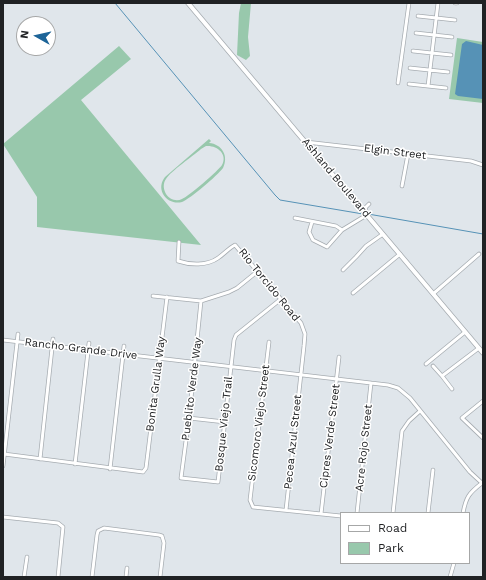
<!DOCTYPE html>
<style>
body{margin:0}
#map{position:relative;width:486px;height:580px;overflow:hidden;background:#e0e6eb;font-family:"Work Sans",sans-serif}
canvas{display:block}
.frame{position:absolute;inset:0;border:4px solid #202224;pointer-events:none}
.legend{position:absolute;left:340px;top:512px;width:130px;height:52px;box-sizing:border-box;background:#fff;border:1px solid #a6a7a7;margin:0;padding:5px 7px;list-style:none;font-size:12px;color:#202224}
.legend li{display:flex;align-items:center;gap:8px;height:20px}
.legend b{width:20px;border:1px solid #a6a7a7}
.north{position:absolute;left:16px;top:16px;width:40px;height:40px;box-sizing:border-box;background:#fff;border:1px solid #a6a7a7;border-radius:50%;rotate:278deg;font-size:11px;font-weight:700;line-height:16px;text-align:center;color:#202224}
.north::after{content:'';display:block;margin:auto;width:14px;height:18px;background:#1d6498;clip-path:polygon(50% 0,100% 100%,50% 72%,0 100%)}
</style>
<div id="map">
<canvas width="486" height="580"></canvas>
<div class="frame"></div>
<ul class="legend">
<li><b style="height:5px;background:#fff"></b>Road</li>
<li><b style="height:11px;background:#98c8ac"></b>Park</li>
</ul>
<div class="north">N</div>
</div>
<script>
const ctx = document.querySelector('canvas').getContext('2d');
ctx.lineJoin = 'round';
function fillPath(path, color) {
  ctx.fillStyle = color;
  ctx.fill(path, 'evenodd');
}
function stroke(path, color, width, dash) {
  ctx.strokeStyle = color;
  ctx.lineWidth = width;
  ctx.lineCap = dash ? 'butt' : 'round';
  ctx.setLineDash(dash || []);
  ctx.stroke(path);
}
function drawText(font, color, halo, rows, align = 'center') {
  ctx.font = font + ' "Work Sans",sans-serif';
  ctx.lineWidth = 3;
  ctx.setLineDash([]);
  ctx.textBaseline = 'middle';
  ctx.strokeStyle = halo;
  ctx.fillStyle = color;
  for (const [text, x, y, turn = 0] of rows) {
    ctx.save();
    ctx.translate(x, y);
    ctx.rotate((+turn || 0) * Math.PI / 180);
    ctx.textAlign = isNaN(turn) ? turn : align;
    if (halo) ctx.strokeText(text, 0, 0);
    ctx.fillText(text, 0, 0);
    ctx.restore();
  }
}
const green = new Path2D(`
 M241,3H251L248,37L250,56L246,60L237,55L239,13Z
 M457,38L483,42V103L449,99Z
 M119,46L131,59L81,100L201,245L37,227V197L3,144Z
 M209,139L211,141L209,143C222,144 229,156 223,168C218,175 190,199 182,202C175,204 167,201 163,194C160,188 161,182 165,177ZM206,146C217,145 228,154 222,165C219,170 188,197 182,199C176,202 169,199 166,194C163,189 163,183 166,179C171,171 193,156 201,149Z`);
const water = new Path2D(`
 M466,41L483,45L482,68L483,69V99L458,96L455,94L462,44Z`);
const stream = new Path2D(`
 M115,3L275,195L280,200L363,214
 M368,214L483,234`);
const street = new Path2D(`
 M455,3H457
 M418,16L455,20
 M416,33L452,37
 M413,51L451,55
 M410,68L448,72
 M398,83L409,3
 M409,84L446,88
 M428,86L438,3
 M306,142L471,161L483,165
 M402,186L408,154
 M295,218L336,226L342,230
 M312,222L309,232L313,240L327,247L342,230L365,216L367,214L365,208L369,204
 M179,242L178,261C190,265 207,266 218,258C224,254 229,248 235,245L301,323L305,334L304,346L286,510
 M343,270L356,257L366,246L383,234
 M353,293L400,254
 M433,294L479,254
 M153,296L201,301L229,292L237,288L258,271
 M201,301L189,418L181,478L218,482L234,340L236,335L281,299
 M3,340L388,385L398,388L410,398L470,472L483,484
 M269,342L250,500L253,507L341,516
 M426,364L465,332
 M433,366L442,376L452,389
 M442,376L479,348
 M483,401L462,418L483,438
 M189,418L225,422
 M4,454L143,472L146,468L167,297
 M40,459L53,339
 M75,464L89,343
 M3,466L18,334
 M110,469L124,346
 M357,513L371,383
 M393,513L402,431L409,421L420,411
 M428,513L433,470
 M463,513C466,497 469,493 482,483
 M321,514L339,357
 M3,517L58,523L63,527L58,577
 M24,577L27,557
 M92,577L97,535L98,531L104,528L159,535L162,536L164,543L160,577
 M126,577L127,568
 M450,577L454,563`);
const secondary = new Path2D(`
 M188,3L483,353`);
const streetNames = [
 ["Elgin Street",395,152,7],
 ["Ashland Boulevard",336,178,50],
 ["Rio Torcido Road",269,285,51],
 ["Rancho Grande Drive",81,349,7],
 ["Bonita Grulla Way",156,384,-83],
 ["Pueblito Verde Way",192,389,-83],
 ["Sicomoro Viejo Street",259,423,-83],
 ["Bosque Viejo Trail",224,424,-84],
 ["Cipres Verde Street",330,436,-83],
 ["Pecea Azul Street",293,442,-84],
 ["Acre Rojo Street",364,448,-84]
];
fillPath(green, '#98c8ac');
fillPath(water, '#5692b6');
stroke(stream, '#5692b6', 1);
stroke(street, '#a6acb1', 4.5);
stroke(secondary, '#a6acb1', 5.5);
stroke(street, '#fff', 3);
stroke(secondary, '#fff', 4);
drawText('11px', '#202224', '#fff', streetNames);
</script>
